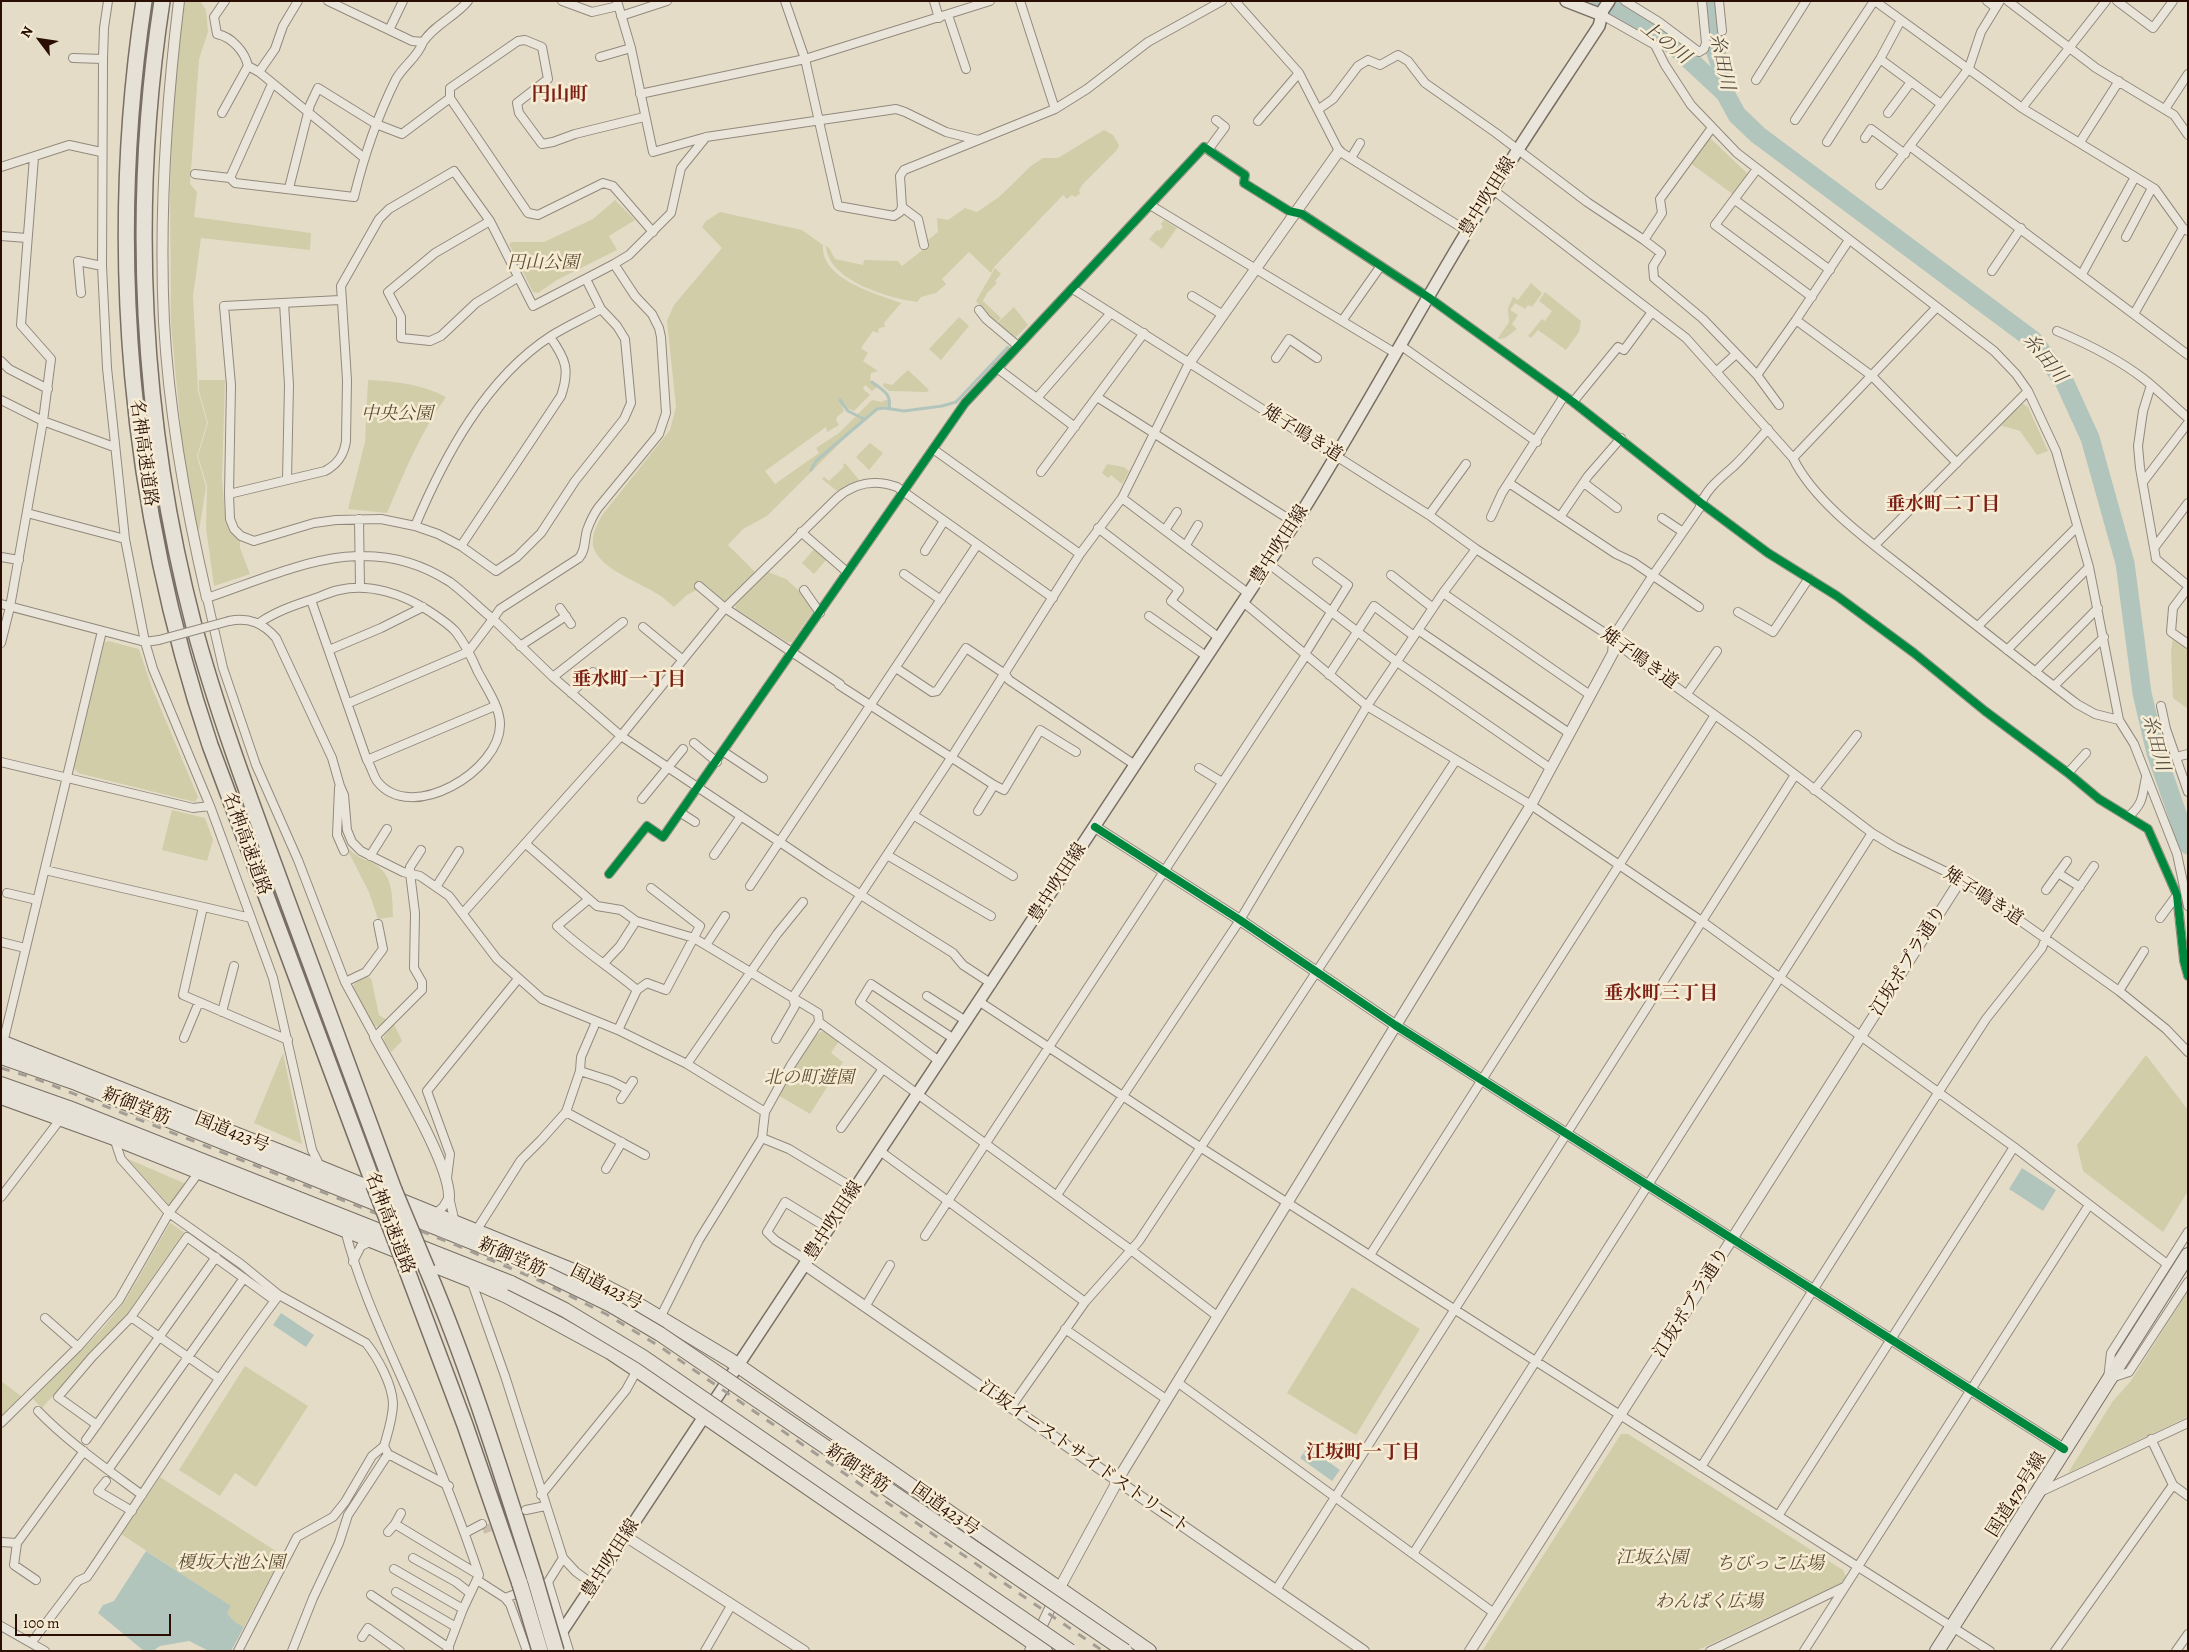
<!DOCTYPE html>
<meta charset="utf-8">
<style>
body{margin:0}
#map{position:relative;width:2189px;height:1652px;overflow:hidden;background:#e5dcc8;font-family:Alegreya,serif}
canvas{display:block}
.frame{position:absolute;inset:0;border:2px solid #2a0e04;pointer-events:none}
.north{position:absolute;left:15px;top:15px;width:50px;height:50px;-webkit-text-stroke:4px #f6ebd3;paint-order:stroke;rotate:301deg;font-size:14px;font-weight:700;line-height:20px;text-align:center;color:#2a0e04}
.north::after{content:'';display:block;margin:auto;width:18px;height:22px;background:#2a0e04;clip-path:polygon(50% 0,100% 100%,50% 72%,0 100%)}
.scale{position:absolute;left:15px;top:1614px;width:156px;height:22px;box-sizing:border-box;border:2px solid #2a0e04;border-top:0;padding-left:6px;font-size:15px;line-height:18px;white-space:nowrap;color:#2a0e04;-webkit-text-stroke:4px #f6ebd3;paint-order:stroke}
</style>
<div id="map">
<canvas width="2189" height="1652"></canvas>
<div class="frame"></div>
<div class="north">N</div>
<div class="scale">100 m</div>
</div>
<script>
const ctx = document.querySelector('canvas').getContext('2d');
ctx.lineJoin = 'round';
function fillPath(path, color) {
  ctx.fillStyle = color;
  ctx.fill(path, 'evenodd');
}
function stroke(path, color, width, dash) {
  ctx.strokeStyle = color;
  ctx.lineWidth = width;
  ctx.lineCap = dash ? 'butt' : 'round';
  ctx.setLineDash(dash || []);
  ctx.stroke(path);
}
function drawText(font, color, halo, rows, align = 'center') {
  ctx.font = font + ' Alegreya,"Noto Serif JP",serif';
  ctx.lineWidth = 5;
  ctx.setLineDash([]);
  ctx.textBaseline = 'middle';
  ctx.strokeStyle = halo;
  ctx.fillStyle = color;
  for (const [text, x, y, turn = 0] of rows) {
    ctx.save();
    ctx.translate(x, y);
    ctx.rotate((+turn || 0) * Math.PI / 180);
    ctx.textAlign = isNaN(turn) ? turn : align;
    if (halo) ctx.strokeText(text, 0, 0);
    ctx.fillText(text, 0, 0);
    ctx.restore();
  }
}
const green = new Path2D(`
 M185,1H200L206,10L208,32L199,59L190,184L197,192L194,217L311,233L310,250L201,238L193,296L198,391L207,423L197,456L206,487L199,531L196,532L182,441L171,325L170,193L174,88Z
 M1104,130L1113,135L1119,145L1117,150L1083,184L1079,190L1080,194L1075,197L1072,195L1067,199L1063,195L994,267L991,273L969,252L942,279L946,284L936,293L921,297L917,302C889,298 828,281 826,246L829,248L835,259L863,265L864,260L898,261L902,266L929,245L928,240L938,232L937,218L948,220L965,208L977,212L999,197L1031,166L1043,158H1058Z
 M1709,137L1747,173L1748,176L1734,195L1690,163Z
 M615,200L635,220L609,236L617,250L557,280L538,293L533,292L509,244L512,242H544L593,219Z
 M720,212L802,230L823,245C820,279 877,294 901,303L884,323L885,327L879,328L878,333L873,331L861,348L868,353L863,361L878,371L871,373L870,380L878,386L872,391L865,385L863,389L870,395L854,411L849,409L840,399L844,411L837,417L836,420L839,425L827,432L826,427L765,471L775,484L819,453L816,448L839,433L872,400L881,402L889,399V407L885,406L871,412L767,516L743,529L728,545L755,572L724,602L706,585L687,595L674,607C669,603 664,598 659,595C641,583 605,571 595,551C589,539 597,524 603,514L670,430L676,407L667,321L674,305L722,248L702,227L706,221Z
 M1164,220L1177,228L1162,249L1149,239L1157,230L1159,231L1163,227L1161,224Z
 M995,268L1001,274L995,281L997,283L987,293L983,301L1001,318L996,323L989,317L976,301Z
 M1531,283L1542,293L1532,307L1528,305L1525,309L1515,303L1510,310L1518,315L1512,324L1517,329L1505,338L1499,339L1498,338L1509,322L1508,308L1513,297L1518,300Z
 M1545,292L1581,321L1579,332L1566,350L1538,330L1531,338L1528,336L1542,319L1545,321L1552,311L1539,301Z
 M1014,307L1028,325L1015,338L997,323Z
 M959,317L969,326L941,360L929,349Z
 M908,370L929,390L927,392L889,391L883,386L884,383L892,385Z
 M199,380H225L222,479L225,514L230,532L240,541V548L250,574L214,586L206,528L207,486L198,456L208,423L199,391Z
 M368,380C395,381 421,384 446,397C420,433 404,473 387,513L348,509L365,442Z
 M2022,403L2028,407L2048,451L2037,455L2020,431L1999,425Z
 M870,443L883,453L869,470L856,457Z
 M845,463L859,480L837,491L822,479L824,477L829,481L844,467L843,465Z
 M1107,464L1124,467L1129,471L1122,484L1111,475L1108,478L1102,473Z
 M815,548L827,559L814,574L802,563Z
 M768,572L786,579L805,596L814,610L792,642H787L736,609L735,604Z
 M2173,637L2188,648V709L2173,698L2171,652Z
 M108,641L139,649L152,688L198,797L195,802L78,773L74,768L104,643Z
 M172,810L205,818L213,840L207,861L162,850Z
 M349,849C355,855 360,858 368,861C394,871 392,894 393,917L378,919L369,892L349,853Z
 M366,977L371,978L379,1015L387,1020L379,1027L374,1026L353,987L355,983Z
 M394,1024L402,1041L391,1052C380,1038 382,1037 394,1024Z
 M823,1031L839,1041L831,1053L843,1062L810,1114L778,1095C787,1078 805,1037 823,1031Z
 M283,1053L302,1144L254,1123Z
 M2146,1055L2188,1110V1191L2163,1232L2083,1171L2077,1145Z
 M128,1159L186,1184L170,1206Z
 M170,1223L184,1232L127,1314L42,1408L33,1399L103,1328L125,1301Z
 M1352,1287L1420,1329L1356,1435L1287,1393Z
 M2188,1291V1417L2068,1473L2113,1401L2130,1382Z
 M245,1366L308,1406L256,1487L235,1473L220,1496L179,1470Z
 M1,1381L21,1396L1,1418Z
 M1621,1434H1628L1843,1570L1846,1577L1841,1583L1696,1651H1482Z
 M160,1477L282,1555L244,1627L235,1622L227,1613L230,1606L121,1534Z`);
const water = new Path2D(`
 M2022,1168L2056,1190L2043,1211L2009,1189Z
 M281,1313L314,1335L306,1347L273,1325Z
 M1308,1447L1340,1470L1332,1481L1300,1458Z
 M146,1551L231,1606L227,1613L235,1622L244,1627L231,1651H209L189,1641L160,1646L153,1651H144L98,1613L103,1605L114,1601Z`);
const stream = new Path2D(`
 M872,382C882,390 892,393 889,409
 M840,400L848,411L864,419
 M811,470L816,461L877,409L885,408L904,411L942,406L956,402L1008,347`);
const river = new Path2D(`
 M1600,1L1651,28L1681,52L1725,93
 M1710,1L1715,50L1725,79V93L1737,115L1758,135L2033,340L2064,381L2090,438L2125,563L2142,693L2156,753L2188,845`);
const minorTunnel = new Path2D(`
 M483,1530L528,1514`);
const minor = new Path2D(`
 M108,1L104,28L103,59L102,266L107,368L125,539L145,642L153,669L210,806L273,978L312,1150L321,1168
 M225,1L214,17L217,34C232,37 245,52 248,66L259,72L363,157
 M328,1L412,41L423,42C435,24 455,17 468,1
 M562,1L592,12L618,6
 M617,1L631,48L653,152L706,137L896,109L905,112L946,132L978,140
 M785,1L805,59L838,206L894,216L900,212L902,207L900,176L904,170L1055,109L1087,89L1148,42L1222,1
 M934,1L939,18
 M1020,1L1055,109
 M1235,1L1299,73L1339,151L1467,231
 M1625,1L1659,22L1699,52L1704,49L1706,43L1702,1
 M1719,1L1722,31
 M1875,1L2022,108L2155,189L2183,228L2188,231
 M1987,1L1995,7
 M2008,1L2096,68L2174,115L2188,135
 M2117,1L2153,28L2173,1
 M948,15L966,69
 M1602,15L1655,45L1665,65L1691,105L1737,153L1994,351L2016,374L2028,391L2056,451L2089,567L2119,720L2134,744L2177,854L2188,906
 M621,16L667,1
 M389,30L403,1
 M600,57L631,48
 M73,58L103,59
 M1880,59L1941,104
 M259,72L275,49L283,26L298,1
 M1756,80L1806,1
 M272,84L230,178L235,183L354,197C364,156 377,117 396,79C404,65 418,57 423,42
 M640,94L805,59L990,1
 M2022,108L2106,1
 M1319,109L1333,99L1358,66L1368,60L1380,65L1398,55L1408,61L1425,83L1496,133L1587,202L1644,240L1662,213L1660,199L1711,129
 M2165,109L2188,74
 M222,113L248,66
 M1888,113L1911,82
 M644,117L575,134L553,142L542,144L519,113L517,103L548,79L542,47L525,40L518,41L450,88V98L528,213L538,215L603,183L613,186L653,232
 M1795,120L1874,1
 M1258,121L1299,73
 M706,137L681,168L671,213L629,255L614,264L635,296L652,314L659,328L661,337L666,413L659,434L598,508C593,515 590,522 587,530C584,540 586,550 579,558L500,609L493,619L553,677L621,736L826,873L953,953L963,965L992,984
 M1865,138L1871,129L1905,154
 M1827,142L1880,59L1901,20
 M2080,142L2119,81
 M1911,147L2188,355
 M1208,150L1225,127L1216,120
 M1351,158L1360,143
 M1,167L69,145L101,152
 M1757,169L1715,225L1812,297
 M195,174L230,178
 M1880,185L1969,68L1981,32L2000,1
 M289,188L310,105L318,88L376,124L402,134L450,98
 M1492,189L1686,338L1793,458C1816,506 1880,549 1921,582C1973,623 2025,664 2077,704L2095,714L2119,720
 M1735,200L1830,270
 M1150,205L1395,353
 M902,207L918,219L924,245
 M490,221L435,253L388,292L401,317V338L430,341L441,336L476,303L517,278
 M1,236L27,238
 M2126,237L2152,188
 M1644,240L1661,253L1653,266L1654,278L1703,319L1757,375L1796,320
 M1849,240L1796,320L1872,376L1957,463
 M1992,271L2021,228
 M2082,274L2135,177
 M1073,289L1429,515L1476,549L1608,635L1614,642L1751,741L1872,833L1895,847L1961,879L2046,939L2119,991L2166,1029L2188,1052
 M81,293L78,261L102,266
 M1192,296L1223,315
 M340,300L224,306L231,385L229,494L230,519L234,529L241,536L254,541L314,523L336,520L381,519L415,526L438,534L461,546L496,571L517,557L541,533L575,481L624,419L631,403L625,339L617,326L601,309L586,279
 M284,303L289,385L287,480
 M979,310L986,319L1018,346
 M2134,314L2183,228
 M1342,321L1380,267
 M2057,331C2088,344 2118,359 2144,379C2159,391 2173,405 2188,418
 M1400,345L1537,442
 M1276,358L1289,339L1317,358
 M1,361L9,369L48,389
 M997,368L1075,427
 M1716,372L1736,354
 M1757,375L1779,405
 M2151,385L2143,411L2138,446L2140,468L2156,559L2188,586
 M1097,397L1295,523
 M1037,398L1111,313
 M1,400L43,421L114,447
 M1573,402L1618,347L1624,350L1652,312
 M933,449L1080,554
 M1793,458L1937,307
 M1041,472L1144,333
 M2143,482L2188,423
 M1509,483L1616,554L1633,562L1699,607
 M1584,483L1617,508
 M229,494L325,471C338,464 344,455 346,441L347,380L341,286L379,219L389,209L454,171L490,221L533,306L614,264
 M1122,498L1249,594
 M27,513L125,539
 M1429,515L1466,464
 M1491,517L1502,493L1564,396
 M1560,517L1588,476L1621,438
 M1662,518L1683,532
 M359,519L360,587
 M415,526C444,457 486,378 551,336C567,326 585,318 601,309
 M1098,528L1179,590L1171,601L1218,637
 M1165,530L1177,512
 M801,532L847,572
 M1186,545L1198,525
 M1875,545L2028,391
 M461,546L561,396C570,370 566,359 550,337
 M2154,548L2188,503
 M925,551L944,521
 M1,557L19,560
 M1269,564L1397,662L1550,768
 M904,574L941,600
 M1391,575L1433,608
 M699,586L725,608L840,684L839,685L994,785L1004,790L1040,730L1076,752
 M2188,588L2173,608L2171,632L2188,644
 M804,590L820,613
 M1443,593L1590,695
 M1243,602L1367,706L1531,805L1703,922L2014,1147L2167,1264
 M1,604L145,642L159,640
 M560,608L571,624
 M1738,612L1773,632L1809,578
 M1149,616L1206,656
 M229,621C249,617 263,623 276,638L332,758L340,786L344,795L347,830L352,842L361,851L403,872L420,876L449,896L497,959L542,999L618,1030L687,1064L765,1112
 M259,623C275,612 292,606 310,600C320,597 329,592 339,590C370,583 403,594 429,611C438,617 449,624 456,632C465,644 472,658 478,672C486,687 500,707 500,724C501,770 411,825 377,781C373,775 371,766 367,760L311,600
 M1978,626L2077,527
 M643,627L683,660
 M1418,630L1569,733
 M1614,642V635L1653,575L1699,509C1704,491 1719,479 1733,467C1745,456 1756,442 1768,429
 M1,643L10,607L43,421L51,359L21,325L34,157
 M520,646L566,616
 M329,650L381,628L423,607
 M2007,650L2089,567
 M1305,654L1348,585L1317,562
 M896,668L932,692L937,691L966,648L1005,674L1009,680L1135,765
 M2035,672L2098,608
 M1329,675L1374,606L1414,636
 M553,677L623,622
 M2054,686L2104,637
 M571,693L593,672
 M1687,694L1717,651
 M349,703L468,652L493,619C479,608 465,593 450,582C367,528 290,570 207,598L223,668L256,765L298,860L345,982L375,1037L422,990V982L414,968L415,913L410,873V867L421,850
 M2161,706L2166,729L2188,792
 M694,743L717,762
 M724,752L763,778
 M2176,757L2188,754
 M367,760L495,706
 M1,762L193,808L210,806
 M1199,768L1222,782
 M2068,773L2086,753
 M339,788L337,835L344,851
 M1814,790L1857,735
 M642,799L683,749
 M978,811L994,785
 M681,813L695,822
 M913,815L1013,876
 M2129,816C2144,803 2142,795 2146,777
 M526,844L597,906L621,910L636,921L694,938L818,1013L819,1022L791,1065L765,1112L762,1138L699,1240L661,1316
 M714,855L741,816
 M887,855L991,916
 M370,856L387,829
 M45,870L251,918
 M2058,873L2080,887
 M609,874L647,826L663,837L965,403L1204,147L1245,175L1244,183L1289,211L1302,214L1428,297L1573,402L1701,503L1768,553L1837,596L1914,653L1985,711L2068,773L2099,799L2148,829L2177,895L2184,961L2188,976
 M750,886L977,545
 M436,887L459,851
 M2046,890L2067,861
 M7,893L37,900
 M589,899L557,926C582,950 611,968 637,990
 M203,907L183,995L288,1040
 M463,913L621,736L725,608L837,498C854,483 875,479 897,487L1053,598
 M2160,918L2177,895
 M1,942L25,948
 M706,945L725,916
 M604,963L620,946L636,921
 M345,982L366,972L383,949L378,924
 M2119,991L2144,951
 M927,996L966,1021
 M980,1002L1200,1147L1990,1651
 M222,1012L234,966
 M819,1022L1131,1250L1217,1316
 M618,1030L637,990L647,983L666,990L700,926L651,888
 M184,1038L199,1002
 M776,1039L795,1006L793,997L951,758L1080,554L1122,498L1189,363
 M3,1043L102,631
 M939,1061L860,1002L871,984L954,1039
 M687,1064L777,934L803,902
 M580,1071L611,1081L627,1089
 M621,1099L633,1081
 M566,1112L645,1155
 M841,1128L882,1070
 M114,1138L121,1159L169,1213L241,1264L279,1295L366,1343C378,1358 392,1384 393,1403C393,1418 388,1432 384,1446L388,1454L449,1486
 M762,1138L789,1149L855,1189
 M880,1151L1085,1302
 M606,1169L622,1142
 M447,1178L450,1154L427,1091L518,979
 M1057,1195L1240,920L1367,706L1443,593L1476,549
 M1,1197L62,1117
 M449,1197L455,1223
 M435,1214L443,1207L449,1197
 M345,1230C360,1289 386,1342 410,1397C435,1456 459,1514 479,1575L463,1609L447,1651
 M476,1231L521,1160L541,1140L566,1112L580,1071L581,1057L596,1022
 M2188,1232L2111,1353L2108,1379L2129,1372L2188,1282
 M925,1236L1306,655
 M1370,1255L1715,715
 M808,1261L775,1240L767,1232L785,1202L829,1229
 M353,1262L361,1246L372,1241
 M471,1280L505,1376L563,1558L576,1572L594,1585
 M865,1307L890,1265
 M131,1317L218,1378
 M45,1318L78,1347
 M1065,1329L1166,1399
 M1177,1382L1494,1613
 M1011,1407L1085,1302L1139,1241L1456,760
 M38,1411C69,1443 107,1469 142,1495
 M1,1423L78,1347L119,1300L169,1213L199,1172
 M97,1425L58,1397L92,1357L131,1317L187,1237L274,1300
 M2151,1439L2173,1485L2188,1496
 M86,1440L216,1257
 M1701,1467L1938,1093L1986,1019L2042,948L2047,934L2094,866
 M108,1470L244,1278
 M106,1481L98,1491L132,1511
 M2040,1492L2188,1423
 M541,1495L626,1390L637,1370
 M526,1510L545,1506
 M1778,1516L2014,1147
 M395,1524L479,1575
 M388,1532L395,1524L401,1513
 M465,1533L482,1524
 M1,1542L17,1543
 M1413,1554L1872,833
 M413,1558L456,1582L470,1593
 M394,1569L463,1609
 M36,1580L14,1565L17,1543L84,1451
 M477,1580L505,1598L510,1604L527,1651
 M548,1582L569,1651
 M1276,1590L1795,775
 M396,1592L456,1627
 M371,1595L449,1648
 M505,1598L548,1582L563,1558
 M1,1626L45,1651
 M362,1637L368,1628L400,1651
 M31,1643L78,1581L87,1577C151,1483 211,1386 279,1295
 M238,1651L297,1537L333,1517L345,1502L372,1456L384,1446
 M292,1651L313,1598L339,1543L348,1515L388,1454
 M705,1651L732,1604
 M1710,1651L1844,1587
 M1804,1651L2089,1205
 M2055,1651L2173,1485
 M2176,1651L2188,1634`);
const tertiary = new Path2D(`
 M179,1C166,108 159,214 164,322C169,415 186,508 207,598
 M1189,363L1339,151
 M1095,827L1240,920L1395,1025L2064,1449
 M375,1037C393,1071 450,1163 449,1197
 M805,1265L1364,1651
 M625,1536L804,1651
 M1030,1651L1059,1589L1123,1471L1531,805L1613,653L1614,642
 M1470,1651L1961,879`);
const secondary = new Path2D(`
 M1566,1L1602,15
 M551,1648L1295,523C1355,428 1408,329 1466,233C1508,162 1554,95 1599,26L1603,10L1609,1`);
const trunk = new Path2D(`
 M1,1042L296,1158L581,1274L627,1298L730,1360L1149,1651
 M1,1057L76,1083L522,1262
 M1,1084L69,1108L511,1283
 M1,1097L114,1138L471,1280L507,1296L610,1352L637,1370L1045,1651
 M1937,1651L2188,1255`);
const motorway = new Path2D(`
 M144,1C106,250 130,507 210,745L374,1185
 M162,1C130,209 141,423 194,626C218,715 251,802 283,889C320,989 357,1090 394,1190
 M403,1260L465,1425L520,1584
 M427,1269C470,1370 502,1475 535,1579`);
const rail = new Path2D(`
 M1,1068L34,1078L451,1243L538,1280L606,1314L659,1346L1103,1651`);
const minorBridge = new Path2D(`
 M159,640L229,621`);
const trunkBridge = new Path2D(`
 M522,1262L611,1305L660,1334L1125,1651
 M511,1283L565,1310L643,1357L1070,1651`);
const motorwayBridge = new Path2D(`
 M374,1185L403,1260
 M394,1190L427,1269
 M535,1579L556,1651
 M520,1584L540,1651`);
const cycleway = new Path2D(`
 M1095,827L1240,920L1395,1025L2064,1449
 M609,874L647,826L663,837L965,403L1204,147L1245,175L1244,183L1289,211L1302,214L1428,297L1573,402L1701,503L1768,553L1837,596L1914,653L1985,711L2068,773L2099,799L2148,829L2177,895L2184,961L2188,976`);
const streetNames = [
 ["豊中吹田線",1488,197,-58],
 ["雉子鳴き道",1302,434,32],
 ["名神高速道路",143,453,82],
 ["豊中吹田線",1280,545,-57],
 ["雉子鳴き道",1639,659,36],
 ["名神高速道路",246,844,70],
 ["豊中吹田線",1058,883,-57],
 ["雉子鳴き道",1983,897,33],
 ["江坂ポプラ通り",1909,961,-58],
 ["新御堂筋",136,1107,22],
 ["国道423号",232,1133,22],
 ["豊中吹田線",834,1221,-57],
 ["名神高速道路",389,1223,69],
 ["新御堂筋",512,1258,24],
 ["国道423号",606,1288,27],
 ["江坂ポプラ通り",1692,1303,-58],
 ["江坂イーストサイドストリート",1084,1458,35],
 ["新御堂筋",857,1469,34],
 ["国道479号線",2017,1495,-58],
 ["国道423号",945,1510,35],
 ["豊中吹田線",611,1559,-57]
];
const parkNames = [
 ["円山公園",543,264],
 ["中央公園",397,415],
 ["北の町遊園",809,1079],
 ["江坂公園",1652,1559],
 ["榎坂大池公園",231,1564],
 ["ちびっこ広場",1770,1565],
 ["わんぱく広場",1709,1603]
];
const waterNames = [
 ["上の川",1665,43,38],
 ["糸田川",1721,62,78],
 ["糸田川",2044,359,51],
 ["糸田川",2155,743,75]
];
const neighbourhoodNames = [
 ["円山町",560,95],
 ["垂水町二丁目",1943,505],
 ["垂水町一丁目",629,680],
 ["垂水町三丁目",1661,994],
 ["江坂町一丁目",1363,1453]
];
fillPath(green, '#d0cda8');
fillPath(water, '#b2c5bc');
stroke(stream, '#b2c5bc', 3);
stroke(river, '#b2c5bc', 19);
stroke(minorTunnel, '#c9bdab', 8, [8, 4]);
stroke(minor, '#92897d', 10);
stroke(tertiary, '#92897d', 12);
stroke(secondary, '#786e63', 14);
stroke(trunk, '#786e63', 16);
stroke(motorway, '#786e63', 18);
stroke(minor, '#eae5db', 8);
stroke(tertiary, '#eae5db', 10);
stroke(secondary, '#eae5db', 11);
stroke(trunk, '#e6e1d6', 14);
stroke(motorway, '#e6e1d6', 15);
stroke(rail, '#a49d95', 3, [9, 9]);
stroke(minorBridge, '#92897d', 10, []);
stroke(trunkBridge, '#786e63', 16, []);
stroke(motorwayBridge, '#786e63', 18, []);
stroke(minorBridge, '#eae5db', 8);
stroke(trunkBridge, '#e6e1d6', 14);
stroke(motorwayBridge, '#e6e1d6', 15);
stroke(cycleway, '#00873e', 8);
drawText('18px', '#2a0e04', '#f6ebd3', streetNames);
drawText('italic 18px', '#5e4d34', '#f6ebd3', parkNames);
drawText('italic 19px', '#524b43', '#f6ebd3', waterNames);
drawText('bold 19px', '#7a1f14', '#f6ebd3', neighbourhoodNames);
</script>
